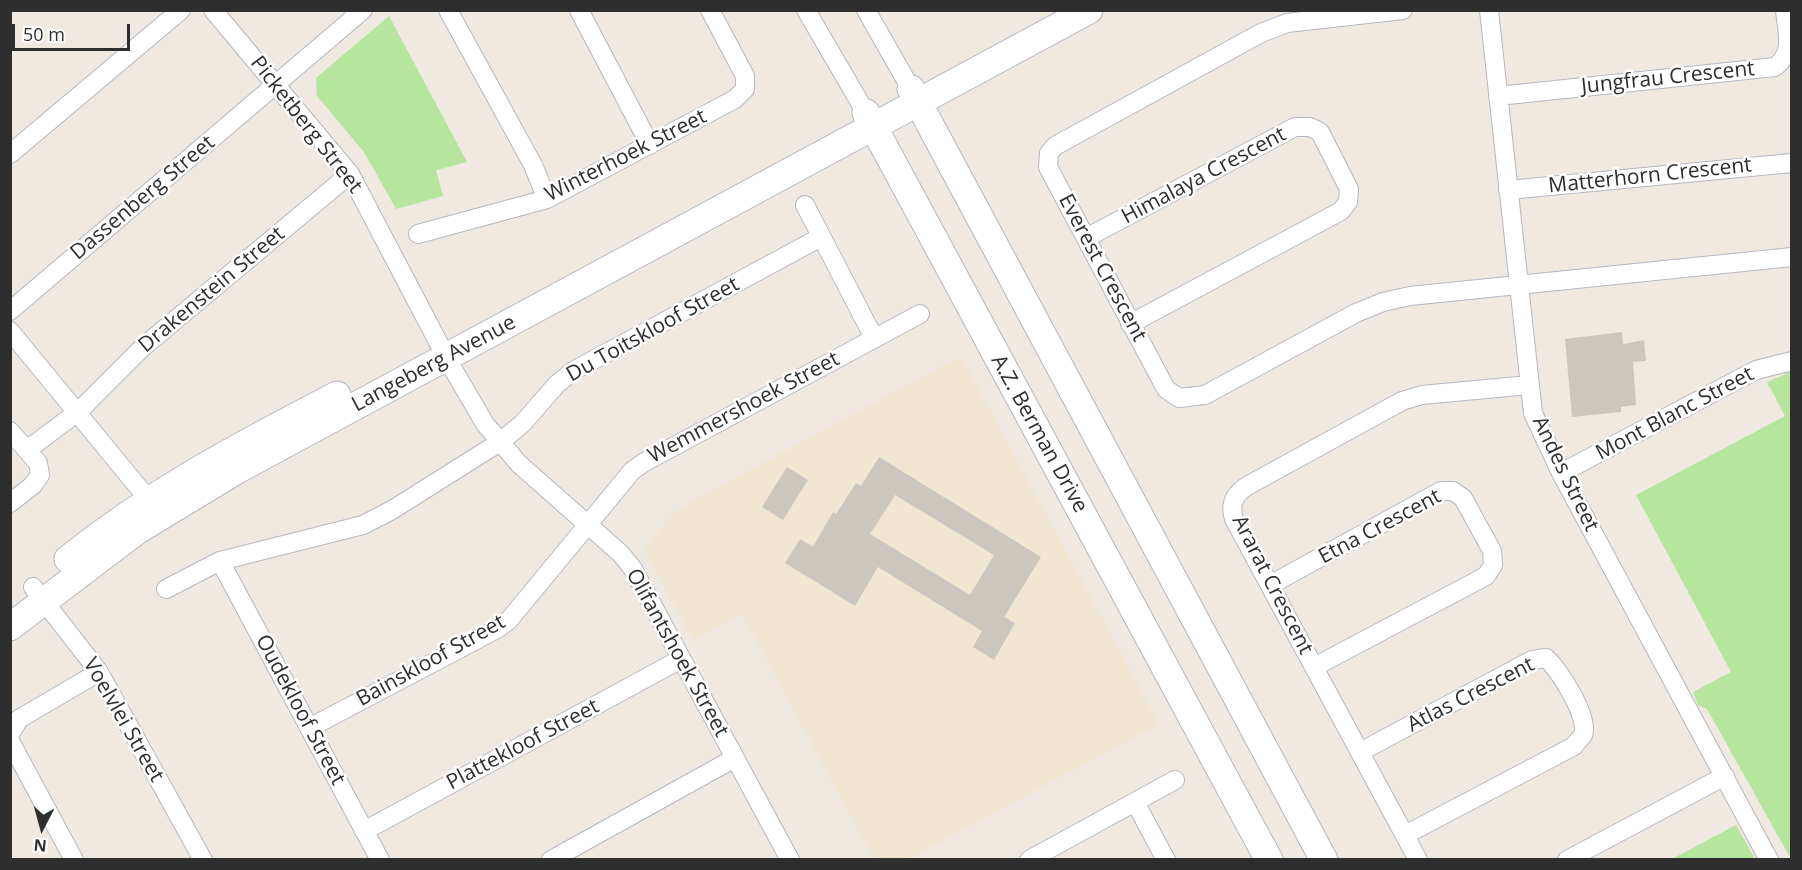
<!DOCTYPE html>
<style>
body{margin:0}
#map{position:relative;width:1802px;height:870px;overflow:hidden;background:#efe9e1;font-family:"Open Sans",sans-serif}
canvas{display:block}
.frame{position:absolute;inset:0;border:12px solid #2e2e2e;pointer-events:none}
.north{position:absolute;left:12px;top:798px;width:60px;height:60px;-webkit-text-stroke:4px #fff;paint-order:stroke;rotate:186deg;font-size:16px;font-weight:700;line-height:24px;text-align:center;color:#2e2e2e}
.north::after{content:'';display:block;margin:auto;width:21px;height:27px;background:#2e2e2e;clip-path:polygon(50% 0,100% 100%,50% 72%,0 100%)}
.scale{position:absolute;left:12px;top:24px;width:118px;height:27px;box-sizing:border-box;border:3px solid #2e2e2e;border-top:0;padding-left:8px;font-size:18px;line-height:21px;white-space:nowrap;color:#2e2e2e;-webkit-text-stroke:4px #fff;paint-order:stroke}
</style>
<div id="map">
<canvas width="1802" height="870"></canvas>
<div class="frame"></div>
<div class="north">N</div>
<div class="scale">50 m</div>
</div>
<script>
const ctx = document.querySelector('canvas').getContext('2d');
ctx.lineJoin = 'round';
function fillPath(path, color) {
  ctx.fillStyle = color;
  ctx.fill(path, 'evenodd');
}
function stroke(path, color, width, dash) {
  ctx.strokeStyle = color;
  ctx.lineWidth = width;
  ctx.lineCap = dash ? 'butt' : 'round';
  ctx.setLineDash(dash || []);
  ctx.stroke(path);
}
function drawText(font, color, halo, rows, align = 'center') {
  ctx.font = font + ' "Open Sans",sans-serif';
  ctx.lineWidth = 5;
  ctx.setLineDash([]);
  ctx.textBaseline = 'middle';
  ctx.strokeStyle = halo;
  ctx.fillStyle = color;
  for (const [text, x, y, turn = 0] of rows) {
    ctx.save();
    ctx.translate(x, y);
    ctx.rotate((+turn || 0) * Math.PI / 180);
    ctx.textAlign = isNaN(turn) ? turn : align;
    if (halo) ctx.strokeText(text, 0, 0);
    ctx.fillText(text, 0, 0);
    ctx.restore();
  }
}
const education = new Path2D(`
 M962,358L1159,724L908,859H874L742,614L693,640L643,548L678,509L954,360Z`);
const green = new Path2D(`
 M389,16L467,162L436,170L443,196L396,209L364,152L317,96L316,78Z
 M1791,369V859L1707,709L1698,705L1693,692L1731,672L1636,495L1785,416L1767,382L1786,374V370Z
 M1736,825L1755,859H1672Z`);
const building = new Path2D(`
 M1622,332L1623,344L1644,340L1646,361L1633,362L1636,405L1621,407V412L1572,417L1565,339Z
 M879,457L1041,557L1004,617L1015,623L994,660L973,647L982,631L878,567L855,606L785,563L800,539L813,547L833,512L836,514L856,483L861,486ZM895,495L994,555L970,595L870,534Z
 M787,467L808,480L783,520L762,507Z`);
const street = new Path2D(`
 M213,10L350,174L446,357L485,424L519,464L621,554L633,569L790,860
 M448,10L533,165L547,199
 M579,10L650,145
 M806,10L866,113
 M866,10L911,89
 M1403,10L1287,23L1261,33L1055,146L1049,153L1048,167L1166,389L1179,398L1205,395L1356,313L1383,302L1410,296L1792,257
 M1489,10L1533,413L1561,473L1769,860
 M1498,96L1775,67C1795,51 1787,34 1785,10
 M10,154L181,10
 M1508,190L1792,163
 M805,205L874,338
 M418,234L547,199L735,99L745,89V76L710,10
 M1086,238L1295,127H1310L1320,132L1349,189L1348,202L1341,211L1130,324
 M10,311L363,10
 M10,331L148,499L154,511
 M10,431L38,463L40,475L33,485L10,503
 M27,450L79,411L143,347L350,174
 M1561,473L1756,370L1792,361
 M220,561L380,860
 M1270,585L1441,491H1453L1463,498L1492,551L1493,565L1486,576L1314,667
 M33,587L99,672L203,860
 M166,589L220,561L363,525L392,510L500,442L523,423L557,384L573,371L821,237
 M309,728L497,629L509,620L632,471L643,463L920,314
 M10,734L19,719L99,672
 M10,741L74,860
 M1360,752L1532,660L1546,658C1559,669 1590,718 1583,735C1581,738 1576,743 1574,746L1405,835
 M1135,802L1166,860
 M364,831L681,659
 M551,860L735,758
 M1029,860L1175,780
 M1418,860L1234,519C1229,504 1235,494 1247,486L1402,401L1422,395L1529,385
 M1567,860L1725,776`);
const secondary = new Path2D(`
 M911,89L1324,860
 M866,113L1269,860
 M68,559C155,490 239,446 337,395
 M10,627L138,530L237,470L1089,10`);
const streetNames = [
 ["Jungfrau Crescent",1668,78,-6],
 ["Picketberg Street",306,125,52],
 ["Winterhoek Street",626,156,-27],
 ["Himalaya Crescent",1204,176,-28],
 ["Matterhorn Crescent",1650,176,-6],
 ["Dassenberg Street",143,198,-40],
 ["Everest Crescent",1102,268,62],
 ["Drakenstein Street",212,290,-40],
 ["Du Toitskloof Street",653,330,-29],
 ["Langeberg Avenue",434,364,-28],
 ["Wemmershoek Street",744,408,-28],
 ["Mont Blanc Street",1675,414,-28],
 ["A.Z. Berman Drive",1039,434,61],
 ["Andes Street",1565,474,64],
 ["Etna Crescent",1380,527,-28],
 ["Ararat Crescent",1272,585,63],
 ["Olifantshoek Street",677,653,61],
 ["Bainskloof Street",431,661,-29],
 ["Atlas Crescent",1471,695,-27],
 ["Oudekloof Street",300,710,62],
 ["Voelvlei Street",123,720,60],
 ["Plattekloof Street",523,745,-28]
];
fillPath(education, '#f0e6d1');
fillPath(green, '#b6e59e');
fillPath(building, '#cbc7bf');
stroke(street, '#b4b7c1', 20);
stroke(secondary, '#b4b7c1', 29);
stroke(street, '#fff', 18);
stroke(secondary, '#fff', 27);
drawText('21px', '#2e2e2e', '#fff', streetNames);
</script>
